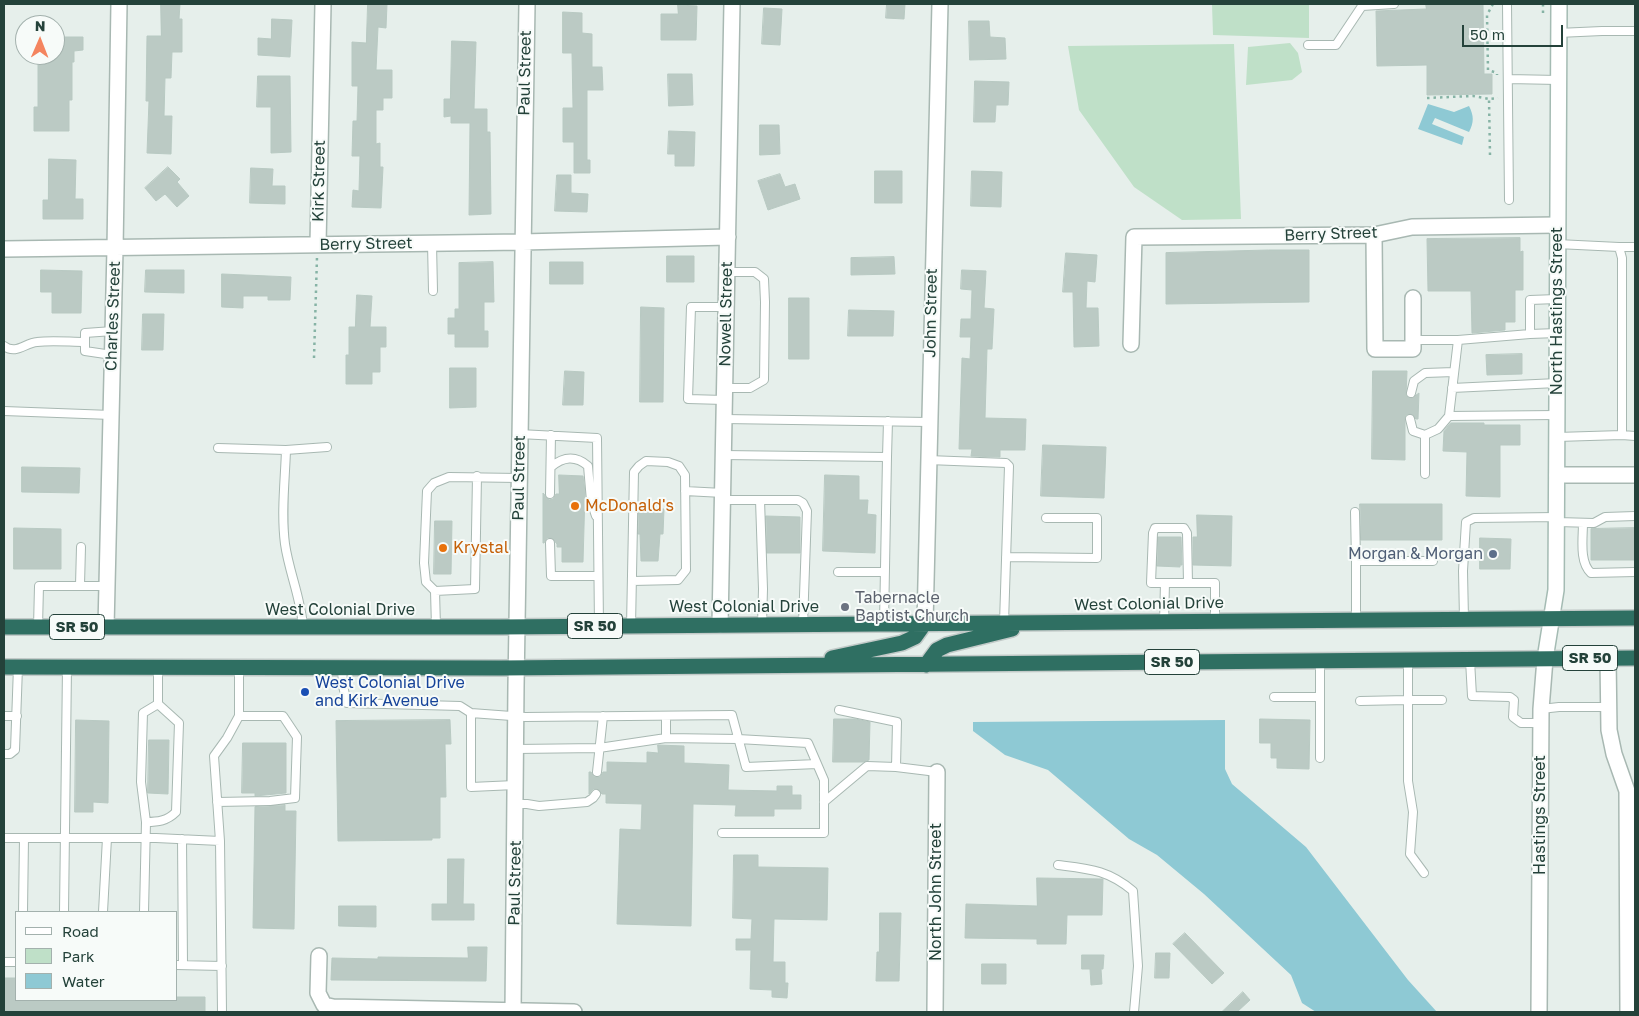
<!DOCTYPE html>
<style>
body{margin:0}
#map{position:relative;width:1639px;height:1016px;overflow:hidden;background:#e6efeb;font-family:"Golos Text",sans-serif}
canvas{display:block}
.frame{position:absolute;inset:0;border:5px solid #24423a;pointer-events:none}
.legend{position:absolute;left:15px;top:911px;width:162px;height:90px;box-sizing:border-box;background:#f7fbf9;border:1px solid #a3b1ad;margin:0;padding:6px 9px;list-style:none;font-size:15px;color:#24423a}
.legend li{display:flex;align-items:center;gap:10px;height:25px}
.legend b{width:25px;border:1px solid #a3b1ad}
.north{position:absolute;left:15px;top:15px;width:50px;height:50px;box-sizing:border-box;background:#f7fbf9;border:1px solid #a3b1ad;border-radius:50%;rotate:1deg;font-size:14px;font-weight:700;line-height:20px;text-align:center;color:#24423a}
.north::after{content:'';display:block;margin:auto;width:18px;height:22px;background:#f4845f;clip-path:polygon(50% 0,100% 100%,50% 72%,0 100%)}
.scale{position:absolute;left:1462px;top:25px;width:101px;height:22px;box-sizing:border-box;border:2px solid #24423a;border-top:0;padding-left:6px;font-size:15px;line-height:18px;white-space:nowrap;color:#24423a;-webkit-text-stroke:4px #f7fbf9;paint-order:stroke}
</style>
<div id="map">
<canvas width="1639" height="1016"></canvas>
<div class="frame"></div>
<ul class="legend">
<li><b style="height:6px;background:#fff"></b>Road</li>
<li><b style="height:14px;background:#bfe0c8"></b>Park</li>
<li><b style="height:14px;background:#8ec9d4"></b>Water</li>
</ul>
<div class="north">N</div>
<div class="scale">50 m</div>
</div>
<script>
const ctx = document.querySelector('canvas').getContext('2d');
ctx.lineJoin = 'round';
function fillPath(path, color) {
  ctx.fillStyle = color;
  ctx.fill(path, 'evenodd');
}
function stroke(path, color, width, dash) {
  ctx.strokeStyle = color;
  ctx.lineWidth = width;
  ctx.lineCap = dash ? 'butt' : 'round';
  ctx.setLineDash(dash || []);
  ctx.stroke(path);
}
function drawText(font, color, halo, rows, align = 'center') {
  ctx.font = font + ' "Golos Text",sans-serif';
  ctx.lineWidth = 4;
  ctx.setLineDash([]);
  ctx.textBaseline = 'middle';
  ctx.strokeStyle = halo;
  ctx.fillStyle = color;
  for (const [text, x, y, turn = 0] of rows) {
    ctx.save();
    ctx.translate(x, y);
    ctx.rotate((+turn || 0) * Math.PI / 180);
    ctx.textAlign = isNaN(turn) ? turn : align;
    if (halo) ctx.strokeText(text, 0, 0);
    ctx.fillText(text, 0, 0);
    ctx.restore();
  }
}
const green = new Path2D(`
 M1212,4H1309V38L1213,35Z
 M1290,43L1298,53L1302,72L1292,80L1246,85L1248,47Z
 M1234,44L1241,219L1182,220L1134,187L1079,110L1068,46Z`);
const water = new Path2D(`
 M1428,104L1454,112L1469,106C1474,116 1474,122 1469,132L1435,118L1432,124L1464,137L1462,145L1418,129Z
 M1225,720V769L1232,784L1306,847L1408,980L1437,1012H1316L1302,1003L1291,975L1204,894L1157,855L1129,839L1048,770L1005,755L973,731V722Z`);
const building = new Path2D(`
 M161,4H180L179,19H182V52H172L171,78H165L164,116H172L171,154L147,153L149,101H146L147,36H161Z
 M368,4H387L386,28L378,27L376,70H392V98H383V110H376V144L380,143V167H383L381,208L352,207L353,190L359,191L360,156H352L353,121H357L358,86H352V42L366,43Z
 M887,4H905L904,19L886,18Z
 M1426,4H1483L1484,74H1492V94L1427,95V65L1377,66L1376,11L1426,9Z
 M678,5L697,6L696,40H661V14H678Z
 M764,8L782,9L780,45L762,44Z
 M563,12L582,13V33L592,34V67H602L603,90H587V160H590V173H574V142H563V108H573L572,53H563Z
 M272,19L292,20L290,57L258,55V38L271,39Z
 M969,21H989L990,37L1005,38L1006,59L970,60Z
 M64,37H83V50L74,51V62H72V100H69V131H34V107H38V55H55V43H64Z
 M452,41L476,42L474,109H487V132H490L491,214L469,215L470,123H451V116L444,117V99H450Z
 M668,74H692L693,105L669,106Z
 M258,76H290L291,152L271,153V107H257Z
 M975,81L1009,82L1008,105H996L995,122H974Z
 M760,125H779L780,154L760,155Z
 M669,131L695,132L694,166H675V154H668Z
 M49,159L76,160L75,199H83V219H43V200H48Z
 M168,167L180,179L177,182L189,196L177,207L165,194L156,201L145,188Z
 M251,168L273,169L272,186H285V204L250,203Z
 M875,171H902V203H875Z
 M972,171L1002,172L1001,207L971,206Z
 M780,174L785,187L795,184L800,199L768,210L758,181Z
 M557,175H571V193L588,194L587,212L555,211Z
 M1520,238V252L1523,251V290H1515V322H1505V330L1472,333L1471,291H1428L1427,239Z
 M1269,250H1309V302L1166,304V253Z
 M1066,253L1097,255L1095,282L1087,281L1086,308H1098L1099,346L1074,347L1073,292H1063Z
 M667,256H694V282H667Z
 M894,257L895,274L851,275V258Z
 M493,262L494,302H484V331H488V347H455V334H448V318H455V309H459V263Z
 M550,262H583V284H550Z
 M41,270L82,271L81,313H52V292H41Z
 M146,270H184V293L145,292Z
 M962,270L986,271L984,308L994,309L992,349H987L985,418L1026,419L1025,450H1000V457L971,456L972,449H959L962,358L970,359L971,337H960L961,319H971L972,290L961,289Z
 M222,274L291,277L290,300H268V296H243V308L222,307Z
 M357,295L372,296L370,327H386V347H380V372H372V384H346V355H349V327H355Z
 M789,298H809V359H789Z
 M641,307L664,308L663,402H640Z
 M849,310L894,311L893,336H848Z
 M143,314H164L163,350H142Z
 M1522,354V374L1487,375L1486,355Z
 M450,368H476V407L450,408Z
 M565,371L584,372L583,405H563Z
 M1373,371H1407L1406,395L1412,398L1419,393L1418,419H1416L1411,414L1406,415L1405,418V460L1372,459Z
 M1451,423H1484V425H1520V445H1500V497L1466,496L1467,452L1443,451L1444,431Z
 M1043,445L1106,447L1104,498L1041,496Z
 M22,467L80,468L79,493L22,492Z
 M559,475L583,476L585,492L583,562H562V547H557V544L552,538H547L544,543H543V493L549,500L553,499L556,494H559Z
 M825,475L859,476V500H868L867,514L876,515L875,553L823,551Z
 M1360,504H1442V540H1361Z
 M639,509H664L663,534H660L658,561H641L640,534H638Z
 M1197,515L1232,516L1231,566L1193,565V537H1197Z
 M766,516L800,517V553H767Z
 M435,521H452L451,574H434Z
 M14,528L61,529V569H14Z
 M1635,528V560H1591V529Z
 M1158,537H1181L1182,565H1180V567L1157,566Z
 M1480,538L1511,539L1510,569H1480Z
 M834,719H855L870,722L869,760L863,762H833Z
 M1260,719L1310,720L1309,769L1277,768V758H1271V743H1260Z
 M76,720L109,721L108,803L93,802V812H75Z
 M450,720L451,744H445L446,797H440V838H432V840L338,841L336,721Z
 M149,740H169L168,794L148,793Z
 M243,743H286V793L255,796V793H242Z
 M658,745L684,746V763L729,765L728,790L777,791V786H792V795H801V809H774V816H735L736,805L693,804L691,926L617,924L620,829L641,830L642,804L606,803V794H602L597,789H593L589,794V772H591L594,777H600L603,772H607V762L647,763V752L658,753Z
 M285,805V811H296L294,929L253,928L255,807Z
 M734,855H758V867L828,868L827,920L774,919L773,962H785V983H788L787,998L772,997V990L750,989L751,950H736V939H751L752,919L733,918Z
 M448,859H464L463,904H474V920H432V904H447Z
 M1037,878L1103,879L1102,915H1067L1066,944H1037V939L965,938L966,904L1037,906Z
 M339,906H376V927L339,926Z
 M880,913H901L899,981H876L877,952H879Z
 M1185,933L1224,973L1212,984L1173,944Z
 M468,947H487L486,981L331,980L332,958L378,959V957L468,958Z
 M1156,953H1170L1169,978H1155Z
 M1082,955H1104L1103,969H1101L1102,984L1091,985L1090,969H1082Z
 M982,964H1006V984H982Z
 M4,978H16V1000H176V997H205V1012H4Z
 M1243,992L1250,1000L1237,1012H1222Z`);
const path = new Path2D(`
 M1493,4L1487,15L1488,70L1497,73V75
 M1543,4V14
 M1427,98L1473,96L1489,99
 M1490,155L1489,99L1498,98
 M314,358L317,257`);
const lane = new Path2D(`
 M1507,4L1509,200
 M1558,33L1602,31H1635
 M1308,45H1336L1362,6L1394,4
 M1508,79L1558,80
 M432,243L433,291
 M1557,244L1619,247L1622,258V435L1635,436
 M1619,247H1635
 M1557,299L1530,300V334L1557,333
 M1414,340H1458
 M4,346C16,355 25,343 37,342C52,340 70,342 85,342
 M112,355L85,351V333L113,331
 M724,388H750L764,380L765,302L764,279L755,272H727
 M1452,388L1557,383
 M1411,393L1414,381L1425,373L1454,372
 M724,400L688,399L691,307H726
 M4,411L111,415
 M1449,416L1557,415
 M724,419L929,422
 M1410,419L1413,431L1425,435L1438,429L1449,416L1458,340L1530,334
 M519,434L597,438L599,626
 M1557,437L1622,435
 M218,448L286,450C285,481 281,513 285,544C289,572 301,598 303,627
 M286,450L327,447
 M723,455L887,457L888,421
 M928,460L1006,463L1009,466L1004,623
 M551,467C563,457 575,455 588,466L591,501L596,516
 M1425,474V435
 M685,491L723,493
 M550,494L551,435
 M723,500H798L803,503L807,511L803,624
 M760,500L763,589L762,625
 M1355,512L1356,561
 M1557,522L1594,523L1605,517L1635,516
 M1583,523C1583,538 1579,562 1591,573L1635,572
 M550,543L551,576H597
 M1006,557L1097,558V518H1046
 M838,572H885
 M1165,583H1215V621
 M80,585L81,547
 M435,591L475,589L477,476
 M1464,619L1463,571L1466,522L1474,518L1557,517
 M1356,620V561H1433
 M1164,622L1165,583H1151L1153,533L1155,528H1184L1187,533L1188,583
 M884,624L887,457
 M631,626L634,472L639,466L646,461L668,462L679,466L685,475L686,570L678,580L632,581
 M38,627L39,586H106
 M436,627L435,591L426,582L424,563L427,491L434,483L449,477L519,478
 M1470,660L1472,696L1510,697L1514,700L1513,717L1521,723H1541
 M1320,661V758
 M342,667L343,686L347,703L460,706L471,713V787L515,785
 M1274,697H1320
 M1360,701L1408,700V661
 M1541,709L1559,707H1609
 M839,710L897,722L896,767
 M471,713L525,717L732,715L746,767L817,764
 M4,716H17
 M666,716V738
 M516,749L599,748L666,738L738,739L808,743L824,780V833H722
 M4,754H10L15,750L18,667
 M597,772L603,716
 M217,802L270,801L295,798L297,737L283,716H239
 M824,802L867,766L896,767L937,772
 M516,804H527L539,806L587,802L593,798L596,794
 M146,822C158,822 167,821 176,812L179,723L158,704V667
 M4,838H156L220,841
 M182,839L183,965
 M1058,865C1090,869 1108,870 1133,891L1138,966L1134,1012
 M1424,873L1410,854L1413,812L1408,781V700H1442
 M23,912L24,838
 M64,912L67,667
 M103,912L107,838
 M144,912L146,822L141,782L143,713L158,704
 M4,962H16
 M176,965L222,966
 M222,1012L220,841L214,756L227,738L239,716V667`);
const street = new Path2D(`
 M1374,235L1375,349H1413V298
 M318,244L323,4
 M4,249L522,242L728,237
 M1131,344L1134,237L1374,235L1412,227L1557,225
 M1557,475H1635
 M925,623L940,4
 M720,625L732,4
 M106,627L115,249L119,4
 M1608,658L1609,730L1614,754L1627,791L1628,1012
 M319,956L318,993L324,1005L333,1007L574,1012
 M513,1012L516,686L527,4
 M935,1012L937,772
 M1539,1012L1541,709L1545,659`);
const secondary = new Path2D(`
 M1545,659L1556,590L1559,4`);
const highway = new Path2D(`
 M4,627H500L1635,618
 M832,658L902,643L915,637L925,623
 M926,665L937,650L947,645L1012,629
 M4,667L501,668L1635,658`);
const markers = [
 [575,506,5,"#e8710a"],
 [443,548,5,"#e8710a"],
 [1493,554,5,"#5c6f8a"],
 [845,607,5,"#6b7280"],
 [305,692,5,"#1a4fb4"]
];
const shields = [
 [595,626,55],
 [77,627,55],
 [1590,658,55],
 [1172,662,55]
];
const shieldNames = [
 ["SR 50",595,626],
 ["SR 50",77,627],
 ["SR 50",1590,658],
 ["SR 50",1172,662]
];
const streetNames = [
 ["Paul Street",525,73,-89],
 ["Kirk Street",319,181,-89],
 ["Berry Street",1331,234,-2],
 ["Berry Street",366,244,-1],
 ["North Hastings Street",1557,311,-90],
 ["John Street",931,313,-89],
 ["Nowell Street",726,314,-89],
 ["Charles Street",113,316,-88],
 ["Paul Street",519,478,-89],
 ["West Colonial Drive",1149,604,-1],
 ["West Colonial Drive",744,607],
 ["West Colonial Drive",340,610],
 ["Hastings Street",1540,815,-90],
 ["Paul Street",515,883,-89],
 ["North John Street",936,892,-90]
];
const foodNames = [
 ["McDonald's",585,506],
 ["Krystal",453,548]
];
const serviceNames = [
 ["Morgan & Morgan",1483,554]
];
const worshipNames = [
 ["Tabernacle",855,598],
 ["Baptist Church",855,616]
];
const transitNames = [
 ["West Colonial Drive",315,683],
 ["and Kirk Avenue",315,701]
];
fillPath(green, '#bfe0c8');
fillPath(water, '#8ec9d4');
fillPath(building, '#bbcac4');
stroke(building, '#b8c9c2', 1);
stroke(lane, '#a8b8b2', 10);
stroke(street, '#a8b8b2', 18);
stroke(secondary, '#a4bbb3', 18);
stroke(highway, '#c2cac8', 18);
stroke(path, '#86b3a5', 2.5, [2.5, 4]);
stroke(lane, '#fff', 8);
stroke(street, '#fff', 15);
stroke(secondary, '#fff', 15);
stroke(highway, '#2f6f62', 15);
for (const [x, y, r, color] of markers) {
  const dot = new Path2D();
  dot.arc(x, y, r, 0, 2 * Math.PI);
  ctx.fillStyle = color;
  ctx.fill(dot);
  stroke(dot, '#f7fbf9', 2);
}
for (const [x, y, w] of shields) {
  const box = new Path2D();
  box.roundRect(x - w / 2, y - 12.5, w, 25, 4);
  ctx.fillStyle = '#f7fbf9';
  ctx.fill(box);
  stroke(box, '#24423a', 1);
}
drawText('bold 15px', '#24423a', null, shieldNames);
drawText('16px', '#24423a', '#f7fbf9', streetNames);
drawText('16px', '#c56008', '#f7fbf9', foodNames, 'left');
drawText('16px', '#4e5e75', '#f7fbf9', serviceNames, 'right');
drawText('16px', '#5b616d', '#f7fbf9', worshipNames, 'left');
drawText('16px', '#164399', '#f7fbf9', transitNames, 'left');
</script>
